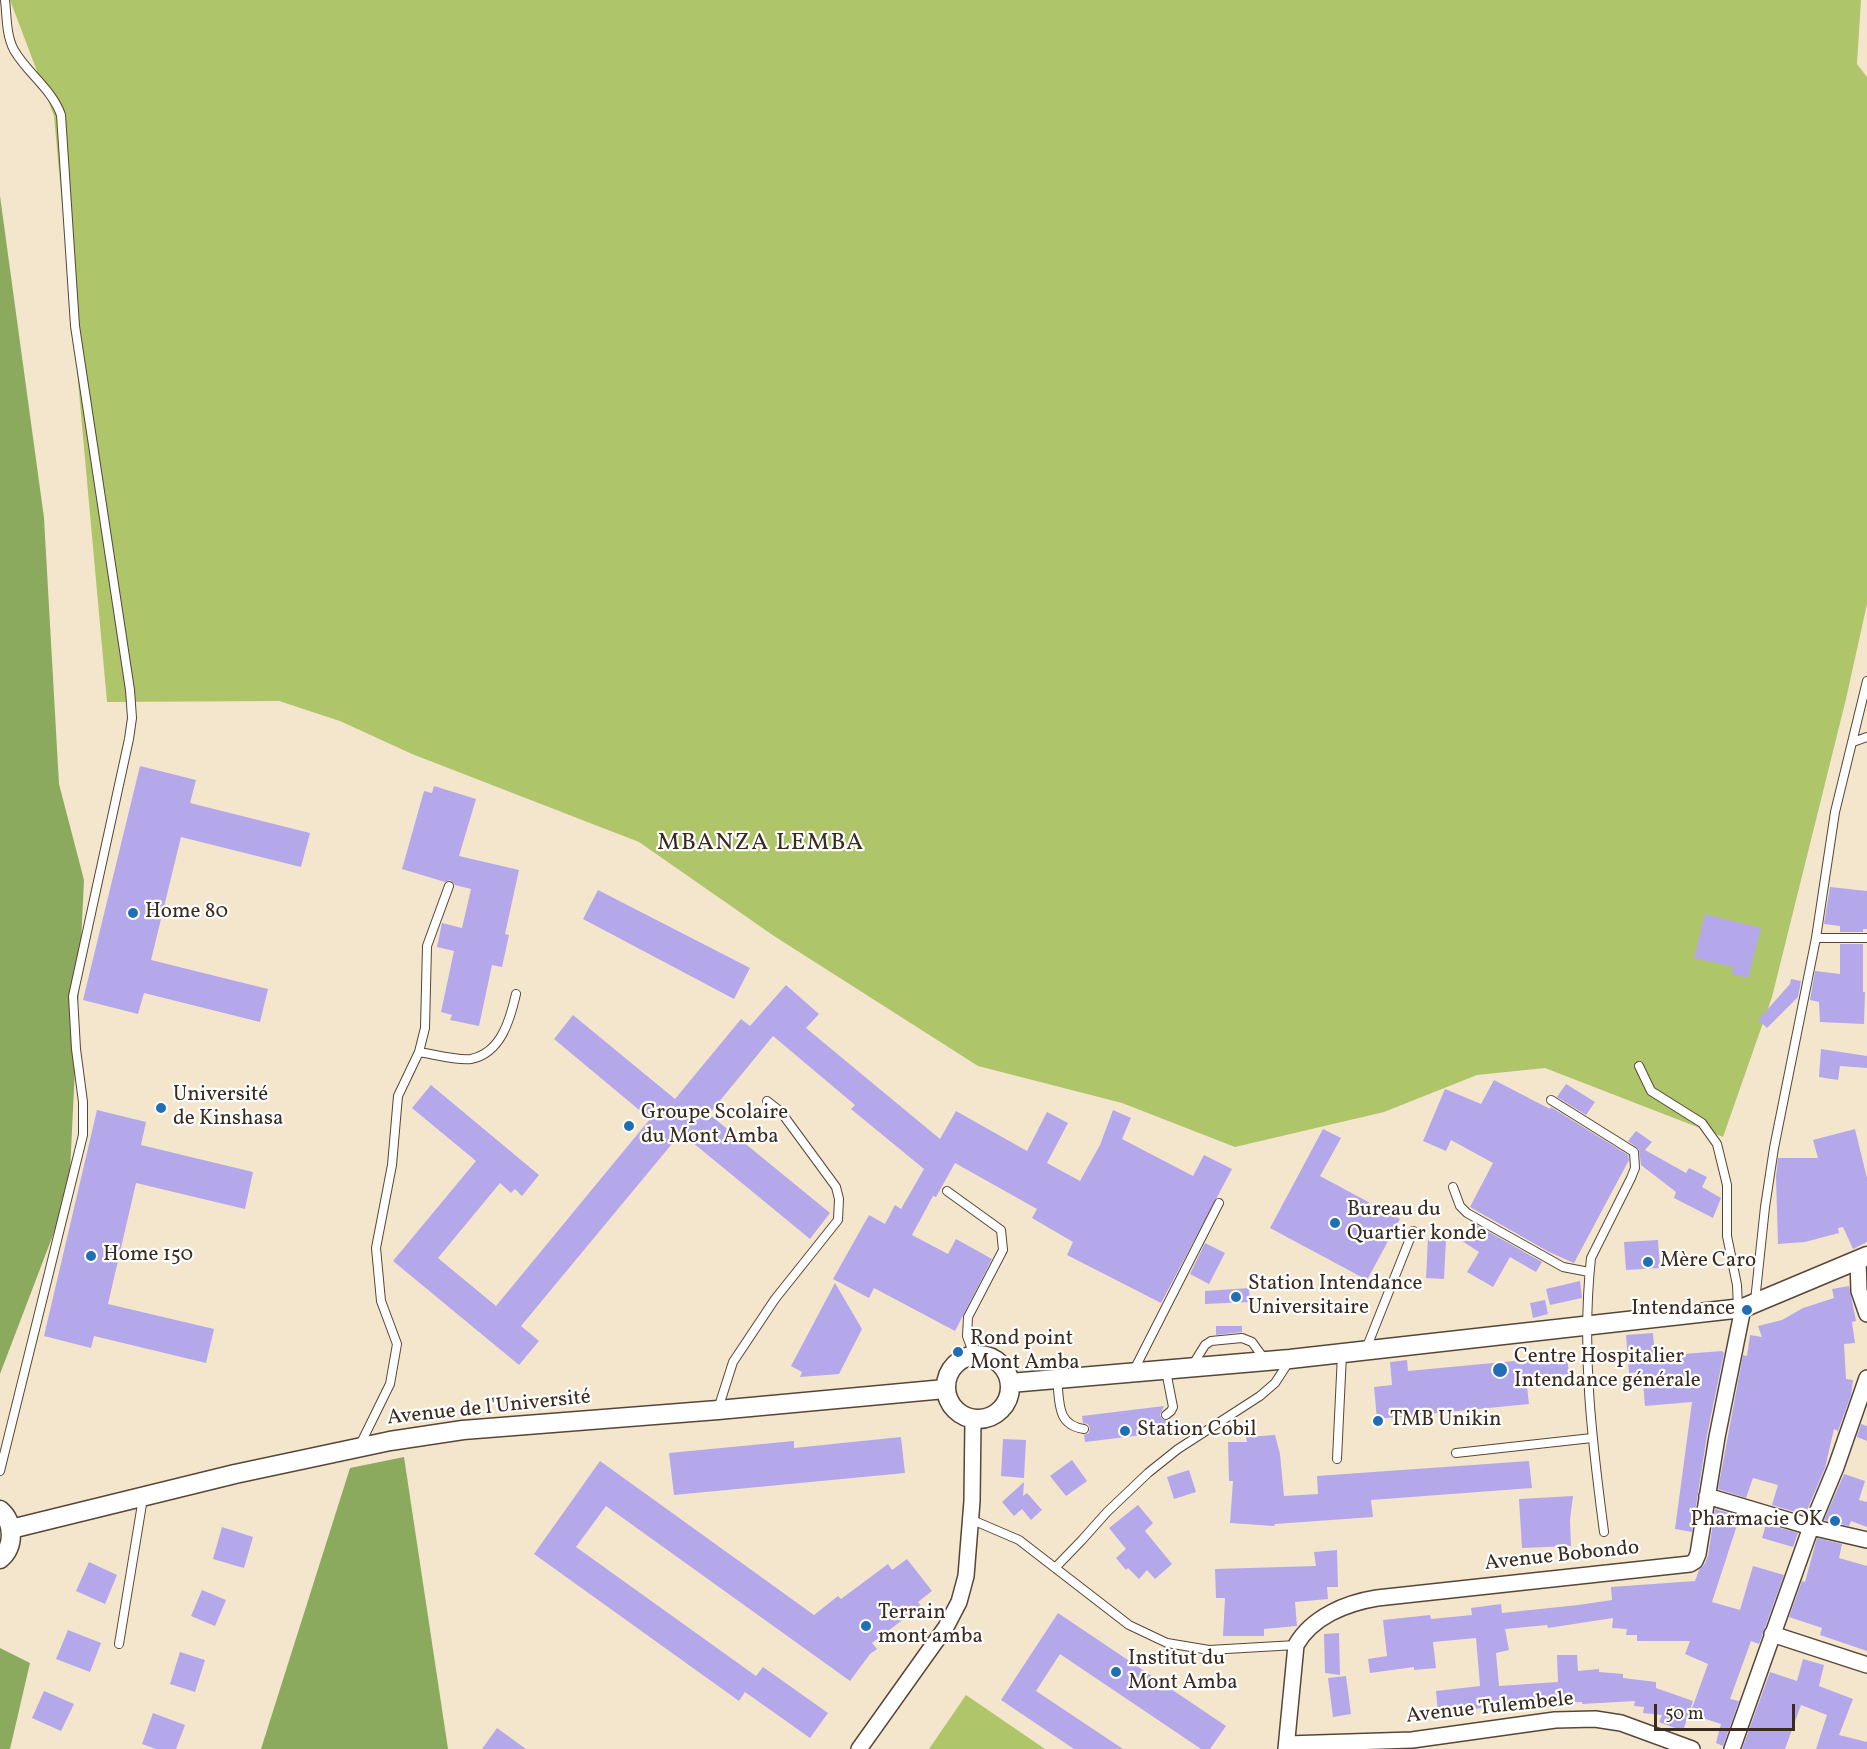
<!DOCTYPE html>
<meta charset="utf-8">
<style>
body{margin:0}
#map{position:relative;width:1867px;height:1749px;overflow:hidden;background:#f4e6cd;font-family:Vollkorn,serif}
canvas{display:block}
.scale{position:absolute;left:1654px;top:1704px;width:141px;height:27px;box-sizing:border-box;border:3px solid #3b2a1e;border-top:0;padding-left:8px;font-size:18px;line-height:21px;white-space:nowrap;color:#3b2a1e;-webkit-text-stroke:4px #fff;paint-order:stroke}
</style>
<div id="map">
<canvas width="1867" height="1749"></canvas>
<div class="scale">50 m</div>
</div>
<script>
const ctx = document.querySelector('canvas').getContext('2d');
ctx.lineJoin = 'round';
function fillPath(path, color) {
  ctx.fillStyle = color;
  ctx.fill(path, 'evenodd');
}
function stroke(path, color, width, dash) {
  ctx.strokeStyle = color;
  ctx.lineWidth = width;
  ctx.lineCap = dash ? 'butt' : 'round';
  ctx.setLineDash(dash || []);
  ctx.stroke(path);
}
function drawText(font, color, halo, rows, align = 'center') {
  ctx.font = font + ' Vollkorn,serif';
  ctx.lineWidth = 4.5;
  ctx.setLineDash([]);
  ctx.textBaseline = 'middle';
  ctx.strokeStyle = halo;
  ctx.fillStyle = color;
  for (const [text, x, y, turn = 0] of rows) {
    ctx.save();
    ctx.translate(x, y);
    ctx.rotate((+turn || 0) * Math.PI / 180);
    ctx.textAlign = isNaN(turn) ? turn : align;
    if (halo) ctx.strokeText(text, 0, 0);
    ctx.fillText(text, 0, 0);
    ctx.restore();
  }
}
const green = new Path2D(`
 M10,0H1861L1857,64L1867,77V604L1846,699L1772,997L1723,1137L1545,1068L1477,1075L1384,1112L1235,1147L1122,1103L978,1066L774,936L639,842L412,754L340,721L279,701L107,702L54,116Z
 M966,1695L1045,1749H929Z`);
const forest = new Path2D(`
 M0,196L44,518L59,784L84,880L69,1193L0,1374Z
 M404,1457L448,1749H261L350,1468Z
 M0,1648L30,1663L10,1749H0Z`);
const building = new Path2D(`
 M140,766L196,780L190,803L310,833L301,867L181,837L151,960L268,989L260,1022L144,993L138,1014L83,1000Z
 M434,786L476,799L459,856L519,870L505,934L509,935L502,967L492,965L479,1026L450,1020L452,1015L441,1012L454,951L437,947L442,923L462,928L471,889L455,885L450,880L445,882L402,869L424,791L432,793Z
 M1830,887L1867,891V929H1863V932H1840V926L1824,924Z
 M598,890L750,968L734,999L583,919Z
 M1705,914L1761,928L1748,978L1732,974L1733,967L1694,958Z
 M1840,944H1863V992H1865L1864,1024L1820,1022L1819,1002L1810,1000L1815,971L1840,974Z
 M1791,979L1801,981L1798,997L1767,1028L1758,1020L1790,984Z
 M786,985L819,1014L806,1028L940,1139L956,1111L1027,1151L1047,1112L1068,1123L1047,1163L1080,1181L1100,1145L1113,1110L1131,1118L1122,1139L1193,1176L1204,1155L1232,1169L1161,1303L1067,1255L1073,1242L1032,1218L1037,1209L955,1163L936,1197L933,1196L912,1235L948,1254L956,1239L992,1259L955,1331L874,1288L869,1298L833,1279L869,1215L885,1224L895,1205L901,1209L924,1169L851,1109L855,1105L773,1036L709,1114L830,1213L810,1239L681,1133L521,1326L539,1341L519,1365L393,1261L476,1161L412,1108L431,1085L539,1175L522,1196L515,1189L511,1193L500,1183L438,1258L496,1306L650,1119L554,1039L573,1015L675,1099L741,1019L750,1026Z
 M1821,1049L1867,1056V1068L1840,1066L1838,1080L1819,1077Z
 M1494,1080L1550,1109L1551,1107L1628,1155L1629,1160L1574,1263L1549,1252L1470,1207L1493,1163L1451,1140L1446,1151L1423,1141L1445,1089L1481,1104Z
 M1566,1084L1595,1102L1586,1115L1557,1097Z
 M97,1110L146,1122L141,1145L253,1172L245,1209L136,1183L108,1304L214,1329L206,1363L94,1336L91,1348L44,1336Z
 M1323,1129L1341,1138L1320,1176L1400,1219L1367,1280L1270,1228Z
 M1855,1129L1867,1178V1242L1853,1249L1843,1227L1838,1228L1839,1233L1805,1242L1778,1244L1776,1177L1778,1158H1818L1813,1140Z
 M1636,1131L1652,1142L1645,1150L1686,1173L1689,1168L1707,1177L1702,1187L1721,1198L1713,1218L1674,1198L1676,1192L1641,1165L1639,1149L1628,1141Z
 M1473,1223L1542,1262L1536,1272L1510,1257L1493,1287L1467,1272L1479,1252L1462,1241Z
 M1428,1238L1446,1239L1444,1279L1426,1278Z
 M1658,1240L1660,1268L1626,1270L1624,1242Z
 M1205,1243L1225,1253L1209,1284L1190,1274Z
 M1580,1281L1582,1298L1550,1305L1546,1289Z
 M835,1283L862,1329L839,1374L800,1377L802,1372L791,1366Z
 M1849,1286L1856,1321L1852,1322L1855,1343L1844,1344L1846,1379L1853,1380L1851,1395L1838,1431L1834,1429L1825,1468L1805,1515L1772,1505L1778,1485L1753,1478L1746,1498L1718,1489L1743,1355L1747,1356L1750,1335L1762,1337L1758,1326L1782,1320L1803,1308L1834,1298L1832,1289Z
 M1249,1288L1250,1302L1205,1304V1291Z
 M1545,1300L1548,1314L1533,1318L1530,1303Z
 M1216,1326H1242V1332L1216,1335Z
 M1653,1333L1655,1358L1683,1356V1354L1722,1351L1724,1353L1707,1435L1692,1532L1675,1529L1692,1402L1645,1406L1642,1372L1629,1373L1626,1335Z
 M1567,1356L1569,1374L1526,1378L1529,1404L1377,1419L1374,1387L1392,1385L1390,1362L1407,1360L1408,1371Z
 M1164,1406L1160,1415L1162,1419L1167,1421L1168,1432L1085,1442L1084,1435L1089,1433L1090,1428L1088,1424L1083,1423L1082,1416Z
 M1861,1424L1867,1426V1441L1857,1437Z
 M1275,1435L1280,1454L1284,1496L1318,1494L1317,1476L1529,1461L1532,1488L1371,1500L1373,1517L1275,1524L1274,1526L1230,1523L1233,1481H1229L1228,1442H1247L1246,1437Z
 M901,1437L905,1473L674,1495L669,1453L794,1441V1448Z
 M1003,1439L1026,1440L1024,1478L1001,1476Z
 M1072,1460L1087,1481L1066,1496L1050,1476Z
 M600,1461L814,1615L838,1596L841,1599L888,1564L892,1570L907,1559L932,1591L918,1602L921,1606L872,1643L877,1649L870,1654L850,1681L606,1506L576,1547L756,1676L763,1667L828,1713L810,1738L745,1692L739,1701L534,1554Z
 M1189,1470L1196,1492L1174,1499L1167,1477Z
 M1844,1474L1865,1481L1859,1500L1867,1502V1527L1851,1521L1849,1526L1824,1520Z
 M1024,1482L1023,1496L1027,1493L1042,1510L1031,1520L1022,1509L1014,1516L1002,1502Z
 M1573,1496L1570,1520L1571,1546L1522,1548L1519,1499Z
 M1138,1505L1153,1523L1145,1531L1172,1564L1155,1579L1147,1570L1139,1579L1128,1568L1126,1570L1116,1558L1126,1549L1109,1528Z
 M1715,1509L1740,1516L1712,1602L1740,1610L1753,1566L1784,1575L1759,1644L1751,1641L1730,1699L1739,1701L1723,1746L1716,1743L1721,1724L1690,1714L1708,1664L1685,1654L1690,1641H1637V1635H1626L1627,1629L1612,1628L1613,1618L1548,1628L1547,1625L1505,1629L1509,1650L1496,1653L1499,1686L1558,1682L1557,1655H1577L1578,1671L1599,1669V1672L1623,1674V1678L1656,1682V1688L1693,1701L1683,1731L1659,1722L1662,1715L1643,1713L1644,1707L1634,1706L1635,1701L1582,1704V1702L1559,1703V1701L1528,1703L1438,1713L1436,1691L1480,1686L1476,1638L1433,1642L1436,1668L1414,1670V1667L1370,1673L1368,1659L1387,1656L1383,1620L1430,1615L1431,1619L1472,1615L1471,1608L1501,1604L1502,1613L1578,1605L1612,1600L1611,1587L1695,1581L1699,1570L1704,1565L1708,1556Z
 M1766,1524L1798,1533L1793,1547L1762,1538Z
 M222,1527L253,1537L244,1568L213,1559Z
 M1817,1538L1842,1544L1839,1558L1867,1566V1651L1820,1635L1822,1628L1789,1617L1802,1581L1805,1582Z
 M1337,1550L1338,1587H1327L1328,1599L1295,1602L1297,1626L1264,1629V1636H1223L1225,1598H1216L1215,1569L1316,1566L1314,1552Z
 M89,1562L117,1575L105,1604L76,1591Z
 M202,1590L226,1600L215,1626L191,1616Z
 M1058,1613L1226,1726L1210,1749H1201L1060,1654L1036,1691L1123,1749H1074L1001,1700Z
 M68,1630L101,1643L90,1672L56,1659Z
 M1339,1633L1340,1675L1325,1673L1324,1634Z
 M180,1652L205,1660L195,1692L170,1684Z
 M1803,1659L1824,1665L1819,1686L1853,1699L1839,1735L1867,1742V1749H1816L1827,1715L1801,1705L1785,1749H1742L1770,1672L1797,1681Z
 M1346,1676L1351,1714L1333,1717L1328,1678Z
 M44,1691L74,1704L61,1731L32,1718Z
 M153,1713L185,1725L176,1749H156L142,1744Z
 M497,1728L526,1749H482Z`);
const service = new Path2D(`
 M1853,742L1867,737
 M1816,938H1867
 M419,1052C433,1054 458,1061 471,1059C501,1053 510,1020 516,994
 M1639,1066L1651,1091L1702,1123L1717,1144L1727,1185V1236L1737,1285L1738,1308
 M1551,1100L1634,1152L1635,1168L1631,1178L1591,1258C1581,1350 1592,1441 1604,1532
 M1453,1187L1460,1206L1467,1213L1563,1267L1589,1272
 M947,1191L1001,1230L1003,1250L968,1317L967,1336L974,1355
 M1755,1301L1765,1207L1774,1148L1816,938L1835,812L1867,681
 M1366,1349L1413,1231
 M1192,1366L1205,1345L1211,1341L1242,1338L1252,1342L1265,1360
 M1134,1370L1219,1203
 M1166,1371L1173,1407L1171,1411L1166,1415
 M1057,1379C1060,1402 1056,1425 1084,1429
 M718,1409L733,1362L775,1299L838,1220L839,1199L836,1187L781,1112L767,1101
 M359,1447L390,1384L397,1344L381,1301L376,1248L392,1165L398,1096L419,1052L425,1028L427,946L449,886
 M1456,1453L1592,1438
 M1337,1459L1342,1354
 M0,1471L83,1135V1102L76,1049L73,996L129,739L132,718L130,690L75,326L61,115C52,89 27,73 14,50C6,35 7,17 5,0
 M970,1519L1019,1540L1129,1625L1167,1643L1209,1650L1296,1645
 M1055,1568L1082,1540L1107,1512L1148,1473L1178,1449L1260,1396L1275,1383L1290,1360
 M119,1644L143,1498`);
const minor = new Path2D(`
 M1858,1260L1859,1291L1867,1314
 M1707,1496L1811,1527L1867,1540
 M1772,1634L1867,1665
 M1287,1744L1412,1740L1555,1720L1595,1719L1621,1723L1692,1749
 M859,1749L946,1627L959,1602L966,1576L972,1501L973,1420
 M1286,1749L1296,1645C1312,1617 1346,1603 1377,1598L1690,1564L1695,1561L1698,1554L1717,1437L1743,1308
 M1732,1749L1811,1527L1836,1467L1867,1378`);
const tertiary = new Path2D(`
 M946 1387a32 32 0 1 1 64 0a32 32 0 1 1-64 0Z
 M1010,1383L1290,1359L1743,1308L1867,1256
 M0,1510C14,1522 15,1547 0,1559
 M11,1529L235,1474L390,1441L463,1430L718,1410L945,1389`);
const markers = [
 [133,913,6,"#1f6fb2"],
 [161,1108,6,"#1f6fb2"],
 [629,1126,6,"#1f6fb2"],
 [1335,1223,6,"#1f6fb2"],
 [91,1256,6,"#1f6fb2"],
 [1648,1262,6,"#1f6fb2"],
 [1236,1297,6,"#1f6fb2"],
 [1747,1310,6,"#1f6fb2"],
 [958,1352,6,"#1f6fb2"],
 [1500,1370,8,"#1f6fb2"],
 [1378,1421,6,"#1f6fb2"],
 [1125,1431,6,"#1f6fb2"],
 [1835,1521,6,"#1f6fb2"],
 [866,1626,6,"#1f6fb2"],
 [1116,1672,6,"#1f6fb2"]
];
const poiNames = [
 ["Home 80",145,913],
 ["Université",173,1096],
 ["de Kinshasa",173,1120],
 ["Groupe Scolaire",641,1114],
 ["du Mont Amba",641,1138],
 ["Bureau du",1347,1211],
 ["Quartier konde",1347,1235],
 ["Home 150",103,1256],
 ["Mère Caro",1660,1262],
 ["Station Intendance",1248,1285],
 ["Universitaire",1248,1309],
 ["Intendance",1735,1310,"right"],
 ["Rond point",970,1340],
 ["Mont Amba",970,1364],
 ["Centre Hospitalier",1514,1358],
 ["Intendance générale",1514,1382],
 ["TMB Unikin",1390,1421],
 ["Station Cobil",1137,1431],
 ["Pharmacie OK",1823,1521,"right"],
 ["Terrain",878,1614],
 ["mont amba",878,1638],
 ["Institut du",1128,1660],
 ["Mont Amba",1128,1684]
];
const streetNames = [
 ["Avenue de l'Université",489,1409,-6],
 ["Avenue Bobondo",1562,1557,-6],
 ["Avenue Tulembele",1490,1709,-6]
];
const quarterNames = [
 ["MBANZA LEMBA",761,845]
];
fillPath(green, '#afc56a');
fillPath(forest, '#8baa5e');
fillPath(building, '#b5a8ea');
stroke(service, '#574638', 10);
stroke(minor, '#574638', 18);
stroke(tertiary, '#574638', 21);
stroke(service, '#fff', 8);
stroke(minor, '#fff', 15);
stroke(tertiary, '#fff', 18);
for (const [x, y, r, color] of markers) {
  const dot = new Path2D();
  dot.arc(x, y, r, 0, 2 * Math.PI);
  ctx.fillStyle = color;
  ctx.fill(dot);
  stroke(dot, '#fff', 2);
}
drawText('21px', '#3b2a1e', '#fff', poiNames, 'left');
drawText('21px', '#3b2a1e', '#fff', streetNames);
ctx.letterSpacing = '1.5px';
drawText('24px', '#3b2a1e', '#fff', quarterNames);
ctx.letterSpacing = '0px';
</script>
